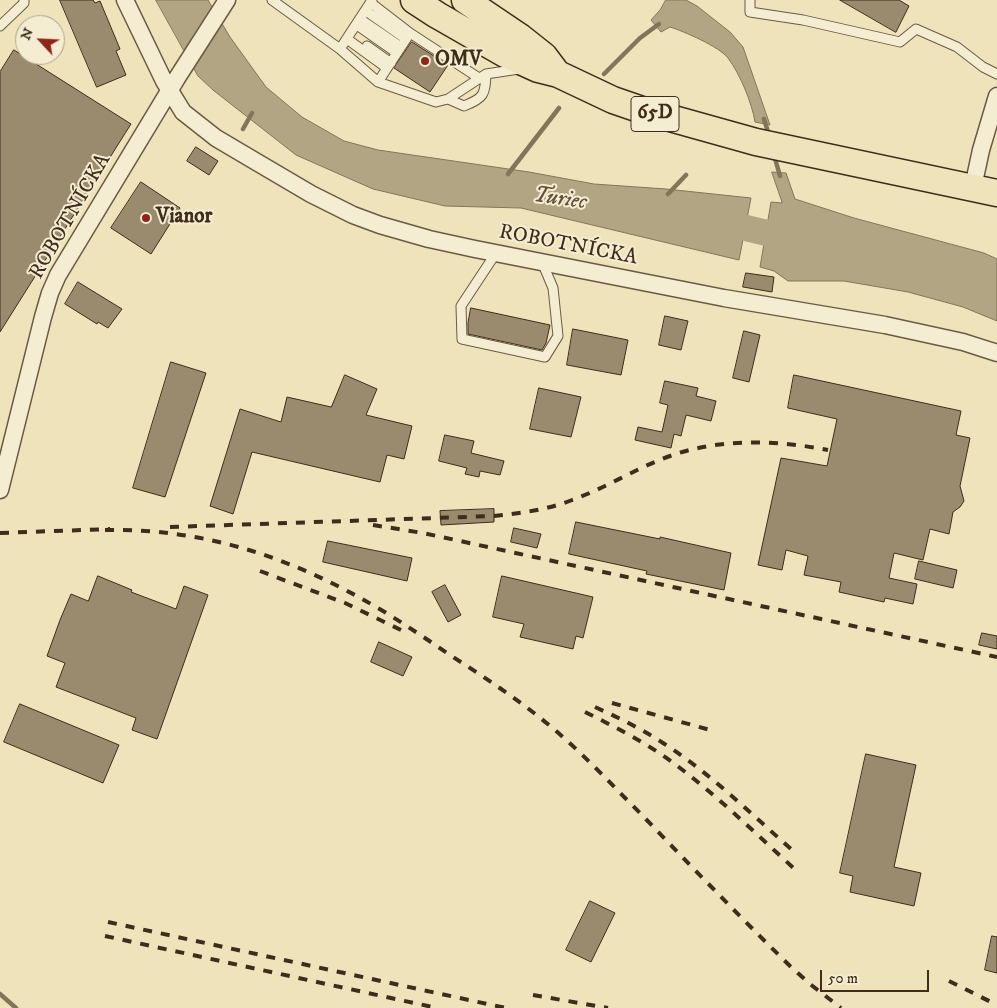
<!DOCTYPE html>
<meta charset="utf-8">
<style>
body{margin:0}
#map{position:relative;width:997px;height:1008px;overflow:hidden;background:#eee3ba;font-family:"IM FELL DW Pica",serif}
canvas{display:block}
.north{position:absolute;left:15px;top:15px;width:50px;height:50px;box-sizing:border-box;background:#f4edd2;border:1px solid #aca089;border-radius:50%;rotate:295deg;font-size:14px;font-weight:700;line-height:20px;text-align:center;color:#3f2c1b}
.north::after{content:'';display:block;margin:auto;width:18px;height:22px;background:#8f2418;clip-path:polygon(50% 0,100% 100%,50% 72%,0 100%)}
.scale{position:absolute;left:820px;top:970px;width:109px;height:22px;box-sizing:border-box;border:2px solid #3f2c1b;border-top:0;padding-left:6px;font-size:15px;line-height:18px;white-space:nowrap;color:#3f2c1b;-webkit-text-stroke:4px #f4edd2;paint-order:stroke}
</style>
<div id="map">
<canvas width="997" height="1008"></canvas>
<div class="north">N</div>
<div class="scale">50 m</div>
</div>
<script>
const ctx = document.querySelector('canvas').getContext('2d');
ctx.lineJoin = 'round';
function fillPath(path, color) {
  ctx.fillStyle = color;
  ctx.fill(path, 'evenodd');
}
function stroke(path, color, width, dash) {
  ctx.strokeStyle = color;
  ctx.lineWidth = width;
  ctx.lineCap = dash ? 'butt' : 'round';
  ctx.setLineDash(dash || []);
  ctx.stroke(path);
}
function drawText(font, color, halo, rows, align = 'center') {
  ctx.font = font + ' "IM FELL DW Pica",serif';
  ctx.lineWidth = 4;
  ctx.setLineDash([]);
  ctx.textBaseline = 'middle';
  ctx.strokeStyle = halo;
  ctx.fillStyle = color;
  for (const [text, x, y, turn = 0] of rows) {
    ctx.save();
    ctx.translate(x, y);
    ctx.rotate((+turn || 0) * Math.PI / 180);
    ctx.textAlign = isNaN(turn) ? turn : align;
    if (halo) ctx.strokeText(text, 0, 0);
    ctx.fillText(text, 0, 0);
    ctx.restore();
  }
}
const water = new Path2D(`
 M156,0H208L230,37L266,87L302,117L344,141L378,150L529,172L594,184L666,189L751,198L739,260L521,208L445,206L373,189L296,155L213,90L198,76Z
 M666,0H686L697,6L730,32L743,47L770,125L755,122C752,103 740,74 728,58C720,47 683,31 670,27L661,32L651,20L660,10Z
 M772,172L786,173L795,199L854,218L984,253L997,259V321L963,307L908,292L844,281H788L774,271L760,267L771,202L782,203Z`);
const stream = new Path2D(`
 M604,74L640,38L659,24
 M764,119L769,135
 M243,129L252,113
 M774,155L780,176
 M508,174L559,108
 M668,194L686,175
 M0,994L16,1008`);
const river = new Path2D(`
 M711,222L746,228L800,241`);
const building = new Path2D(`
 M60,0H93L95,3L100,1L120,49L116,51L126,75L97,87Z
 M840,0H899L909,6L896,32Z
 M412,42L448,65L430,92L394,68Z
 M14,50L131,124L0,332V72Z
 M196,147L218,161L209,175L187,161Z
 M141,182L180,208L151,254L111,228Z
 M746,273L774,277L772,292L743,287Z
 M78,282L122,309L108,328L98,322L97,324L65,304Z
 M471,308L550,325L546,343L542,350L468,334V323Z
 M665,316L688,321L681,350L659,345Z
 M573,329L628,340L621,375L567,365Z
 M744,331L760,335L749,382L733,378Z
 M171,362L206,373L165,497L133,488Z
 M345,375L377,389L366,415L412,426L404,459L387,455L380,482L252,452L233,514L210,506L240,409L281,422L287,397L331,407Z
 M794,375L961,411L956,435L970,438L960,486L964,501L960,507L953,512L949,534L930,529L923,560L894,553L889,578L917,584L913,604L885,598L884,602L839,592L841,582L804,575L808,556L786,550L782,570L758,565L781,458L827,466L837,419L788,408Z
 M665,381L698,388L696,396L716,401L711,421L686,415L681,436L674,434L671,448L635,440L638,427L662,432L668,405L660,403Z
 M539,388L581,397L571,437L530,429Z
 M445,435L474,441L471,453L504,461L500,475L480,471L479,477L465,474L467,468L439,461Z
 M494,509V522L441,525L440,511Z
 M576,522L660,539V537L731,553L724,590L646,574L647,571L569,554Z
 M514,528L541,534L537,548L511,542Z
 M328,541L412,558L407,581L323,562Z
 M919,561L957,570L953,588L915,579Z
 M98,576L132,590L131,592L176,609L184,586L208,595L157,739L132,730L136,718L56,687L65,663L47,656L60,620L71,594L88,601Z
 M502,576L593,597L583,638L576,636L573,649L520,637L524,624L493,617Z
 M445,585L461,615L448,622L432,592Z
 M982,633L997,636V649L979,645Z
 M379,642L412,657L403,676L371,662Z
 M20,704L119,745L103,783L4,742Z
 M866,754L916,765L894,867L921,873L914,906L850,892L853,876L840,873Z
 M590,901L615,913L591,962L566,950Z
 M992,936L997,937V973L985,970Z`);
const lane = new Path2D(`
 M272,0L340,49L378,82L436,102L448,99L486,74L519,69
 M750,0V12L803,20L900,42L916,29L957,47L983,67L997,74
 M371,3L410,33L479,78
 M366,11L406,39
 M360,19L401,47
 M357,25L397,53
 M0,26L24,3V0
 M347,39L387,68
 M367,46L391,63
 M340,49L372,0
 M378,82L410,33
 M448,99L464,106C484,98 485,95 486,74
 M496,253L461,306L462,339L545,357L558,336L553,288L542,262`);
const street = new Path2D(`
 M125,0L164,81L183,112L216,138L260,164L311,194L353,215L380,225L429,239L475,249L724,298L885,325L963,342L997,353
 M973,187L981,150L997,96
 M0,490L43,317L50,293L58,275L177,78L227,0`);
const primary = new Path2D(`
 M414,0L437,15L505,54L538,69L558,74L613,100L645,111L756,142L997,193
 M465,0L520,37L544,56L556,72`);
const rail = new Path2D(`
 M373,525L423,533L997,657
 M170,527L494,516C521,513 547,510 572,500C606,488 636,468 670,456C720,438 776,440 828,450
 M105,530C207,528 296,559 383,611C406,625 428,640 450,655C490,681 530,707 565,739C591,762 615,788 640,813C689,864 739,916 790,966L810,984L841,1008
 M0,533L110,529
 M260,571L345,603L403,631
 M612,703L714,731
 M595,707C619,718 642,729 663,743C710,773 750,813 791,849
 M585,712C615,727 645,742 672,762C717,795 757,835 799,873
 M108,922L506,1008
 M105,936L437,1008
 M949,981L997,1005
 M533,995L608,1008`);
const markers = [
 [425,61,5,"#8f2418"],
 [146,218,5,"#8f2418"]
];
const shields = [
 [655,114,48]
];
const shieldNames = [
 ["65D",655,114]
];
const poiNames = [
 ["OMV",435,61],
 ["Vianor",156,218]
];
const streetNames = [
 ["ROBOTNÍCKA",71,217,-60],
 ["ROBOTNÍCKA",568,246,11]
];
const waterNames = [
 ["Turiec",560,200,8]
];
fillPath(water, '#b2a584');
stroke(water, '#84755a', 1);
stroke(stream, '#84755a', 4.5);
stroke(river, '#b2a584', 26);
fillPath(building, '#9a8b6e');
stroke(building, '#3f2c1b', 1);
stroke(lane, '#6b5a43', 11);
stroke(street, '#6b5a43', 19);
stroke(primary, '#3f2c1b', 29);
stroke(lane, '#f4edd2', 9);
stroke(street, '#f4edd2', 16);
stroke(primary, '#eee3ba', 26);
stroke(rail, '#3f2c1b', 4, [9, 9]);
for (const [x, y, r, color] of markers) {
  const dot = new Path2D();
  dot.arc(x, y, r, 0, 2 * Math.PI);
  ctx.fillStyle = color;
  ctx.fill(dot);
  stroke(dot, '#f4edd2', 2);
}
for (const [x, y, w] of shields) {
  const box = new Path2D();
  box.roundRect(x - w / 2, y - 17.5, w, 35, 4);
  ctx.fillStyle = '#f4edd2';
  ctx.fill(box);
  stroke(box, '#3f2c1b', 1);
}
drawText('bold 20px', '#3f2c1b', null, shieldNames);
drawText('bold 21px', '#3f2c1b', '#f4edd2', poiNames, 'left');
drawText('21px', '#3f2c1b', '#f4edd2', streetNames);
drawText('italic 22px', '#62503a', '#f4edd2', waterNames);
</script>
